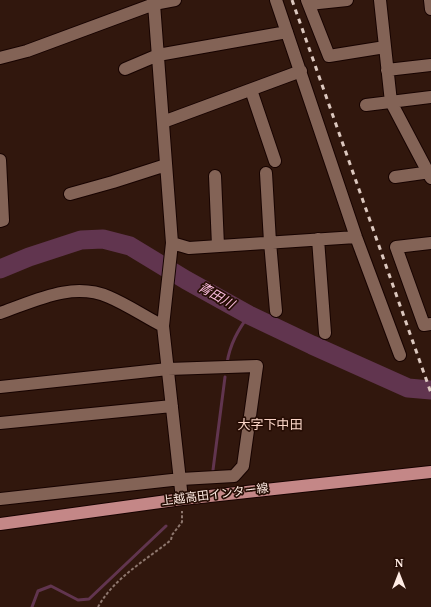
<!DOCTYPE html>
<meta charset="utf-8">
<style>
body{margin:0}
#map{position:relative;width:431px;height:607px;overflow:hidden;background:#31170d;font-family:"Noto Serif",serif}
canvas{display:block}
.north{position:absolute;left:379px;top:555px;width:40px;height:40px;-webkit-text-stroke:3px #270e05;paint-order:stroke;rotate:0deg;font-size:11px;font-weight:700;line-height:16px;text-align:center;color:#ffece4}
.north::after{content:'';display:block;margin:auto;width:14px;height:18px;background:#ffece4;clip-path:polygon(50% 0,100% 100%,50% 72%,0 100%)}
</style>
<div id="map">
<canvas width="431" height="607"></canvas>
<div class="north">N</div>
</div>
<script>
const ctx = document.querySelector('canvas').getContext('2d');
ctx.lineJoin = 'round';
function stroke(path, color, width, dash) {
  ctx.strokeStyle = color;
  ctx.lineWidth = width;
  ctx.lineCap = dash ? 'butt' : 'round';
  ctx.setLineDash(dash || []);
  ctx.stroke(path);
}
function drawText(font, color, halo, rows, align = 'center') {
  ctx.font = font + ' "Noto Serif","Noto Sans JP",serif';
  ctx.lineWidth = 3.5;
  ctx.setLineDash([]);
  ctx.textBaseline = 'middle';
  ctx.strokeStyle = halo;
  ctx.fillStyle = color;
  for (const [text, x, y, turn = 0] of rows) {
    ctx.save();
    ctx.translate(x, y);
    ctx.rotate((+turn || 0) * Math.PI / 180);
    ctx.textAlign = isNaN(turn) ? turn : align;
    if (halo) ctx.strokeText(text, 0, 0);
    ctx.fillText(text, 0, 0);
    ctx.restore();
  }
}
const stream = new Path2D(`
 M227,363C230,344 238,330 249,315
 M213,470L225,377
 M32,607L38,591L51,586L78,600L89,599L166,526`);
const river = new Path2D(`
 M0,269L29,257L81,240L103,239L130,246L186,280L249,315L312,345L408,388L431,390`);
const path = new Path2D(`
 M98,607C114,578 146,560 171,540L172,535L182,522V511`);
const street = new Path2D(`
 M153,0L154,4L172,243L163,326L182,499
 M276,0L356,237L400,355
 M307,0L329,56L385,47
 M380,0L391,102L431,178
 M430,0L431,9
 M309,4L347,0
 M0,58L27,51L154,4L175,0
 M125,69L158,55L287,32
 M387,70L431,65
 M251,90L275,161
 M366,105L431,97
 M163,122L301,71
 M0,160L3,220L0,221
 M266,173L270,242L276,311
 M215,176L218,246
 M395,177L431,172
 M70,194L113,182L166,165
 M318,239L325,333
 M172,243L189,248L356,237
 M431,243L396,247L424,325L431,324
 M0,313C35,301 72,281 109,297C128,305 145,317 163,326
 M0,387L168,369L257,366L243,466L234,476L181,479L0,499
 M0,423L172,406`);
const primary = new Path2D(`
 M0,524L182,499L431,472`);
const rail = new Path2D(`
 M292,0L431,393`);
const streetNames = [
 ["上越高田インター線",215,495,-7]
];
const waterNames = [
 ["青田川",216,296,30]
];
const neighbourhoodNames = [
 ["大字下中田",270,425]
];
stroke(stream, '#61354f', 3);
stroke(river, '#61354f', 19);
stroke(street, '#170300', 14);
stroke(primary, '#170300', 14);
stroke(path, '#8e776e', 2, [3, 2]);
stroke(street, '#836356', 12);
stroke(primary, '#c48787', 12);
stroke(rail, '#dcc8bf', 3, [5, 5]);
drawText('12px', '#ffece4', '#270e05', streetNames);
drawText('italic 13px', '#fabdde', '#270e05', waterNames);
drawText('13px', '#fad5c7', '#270e05', neighbourhoodNames);
</script>
